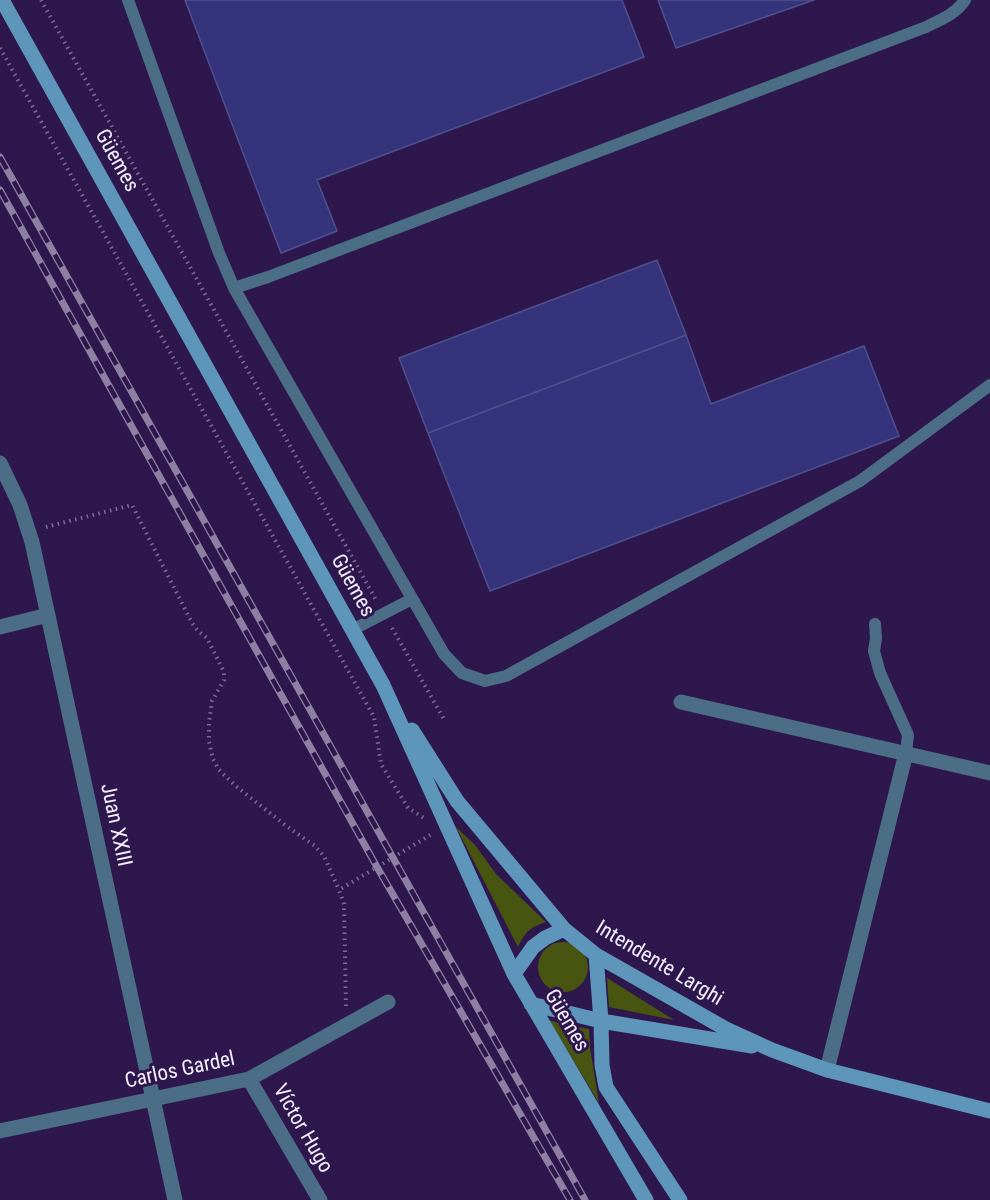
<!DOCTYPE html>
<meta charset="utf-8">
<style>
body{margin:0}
canvas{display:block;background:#2e174d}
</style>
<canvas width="990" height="1200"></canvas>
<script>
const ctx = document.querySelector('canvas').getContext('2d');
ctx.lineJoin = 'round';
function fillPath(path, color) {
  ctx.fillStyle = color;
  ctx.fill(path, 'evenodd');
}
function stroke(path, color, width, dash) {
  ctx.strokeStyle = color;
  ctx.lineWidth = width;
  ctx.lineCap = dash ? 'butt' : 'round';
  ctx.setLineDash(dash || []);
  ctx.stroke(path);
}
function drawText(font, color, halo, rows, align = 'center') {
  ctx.font = font + ' "Roboto Condensed",sans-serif';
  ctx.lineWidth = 6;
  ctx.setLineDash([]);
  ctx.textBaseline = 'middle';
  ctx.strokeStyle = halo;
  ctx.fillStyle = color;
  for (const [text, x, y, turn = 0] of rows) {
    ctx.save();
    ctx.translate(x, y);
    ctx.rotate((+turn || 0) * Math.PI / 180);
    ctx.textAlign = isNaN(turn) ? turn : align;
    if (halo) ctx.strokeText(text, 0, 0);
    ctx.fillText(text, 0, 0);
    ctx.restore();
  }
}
const green = new Path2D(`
 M456,827L475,845L496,874L546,922C531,926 524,933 518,947Z
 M538 967a25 25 0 1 1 50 0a25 25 0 1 1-50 0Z
 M607,978L674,1020L609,1007Z
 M549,1020L558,1023L589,1029L590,1048L599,1103Z`);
const building = new Path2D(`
 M185,0H622L644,57L317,180L337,231L281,253Z
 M658,0H814L676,48Z
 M657,260L686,335L428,433L399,358Z
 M686,335L711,404L864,346L899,436L490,591L428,433Z`);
const path = new Path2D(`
 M41,0L376,600
 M0,48L374,717L381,764L408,808L424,818
 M46,527L132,505L192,623L198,631L207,638L224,672V680L212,701L209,723V742L213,759L219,770L237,787L285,825L315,846L324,856L339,890
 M392,628L445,721
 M346,1006L344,904L339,890L432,834`);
const lane = new Path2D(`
 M128,0L219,253L234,288L444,654L462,673L485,681L506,676L860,481L990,385
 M234,288L268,277L926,27C940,20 956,14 965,0
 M875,624L876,638L874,651L880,673L908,735L906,753
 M352,630L412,599`);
const street = new Path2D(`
 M0,463L20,505L32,542L175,1200
 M0,627L48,615
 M681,702L990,773
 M827,1070L906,753
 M249,1079L320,1200
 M0,1131L249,1079L388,1002`);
const secondary = new Path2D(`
 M2,0L383,685L514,974L646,1200
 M412,730L457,801L564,929L596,955L726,1029L772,1050L827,1070L990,1111
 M596,955L601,1021L602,1065L606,1087L680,1200
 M514,974L533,947L545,938L564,929
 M531,1004L601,1021L752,1046`);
const rail = new Path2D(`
 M0,157L585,1200
 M0,190L377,867L570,1200`);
const streetNames = [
 ["Güemes",116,161,61],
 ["Güemes",352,586,61],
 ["Juan XXIII",115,825,78],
 ["Intendente Larghi",659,964,31],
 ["Güemes",566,1021,60],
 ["Carlos Gardel",180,1071,-12],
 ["Víctor Hugo",302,1129,60]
];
fillPath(green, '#485510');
fillPath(building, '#35337c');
stroke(building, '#4e518d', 1.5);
stroke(path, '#7c6c93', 4, [1.5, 4.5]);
stroke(lane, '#4b6d85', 12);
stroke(street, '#4b6d85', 15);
stroke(secondary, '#5d95bb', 15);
stroke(rail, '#8d80a2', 7);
stroke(rail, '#2e174d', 4.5, [14]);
drawText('21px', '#f3effd', '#2e174d', streetNames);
</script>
